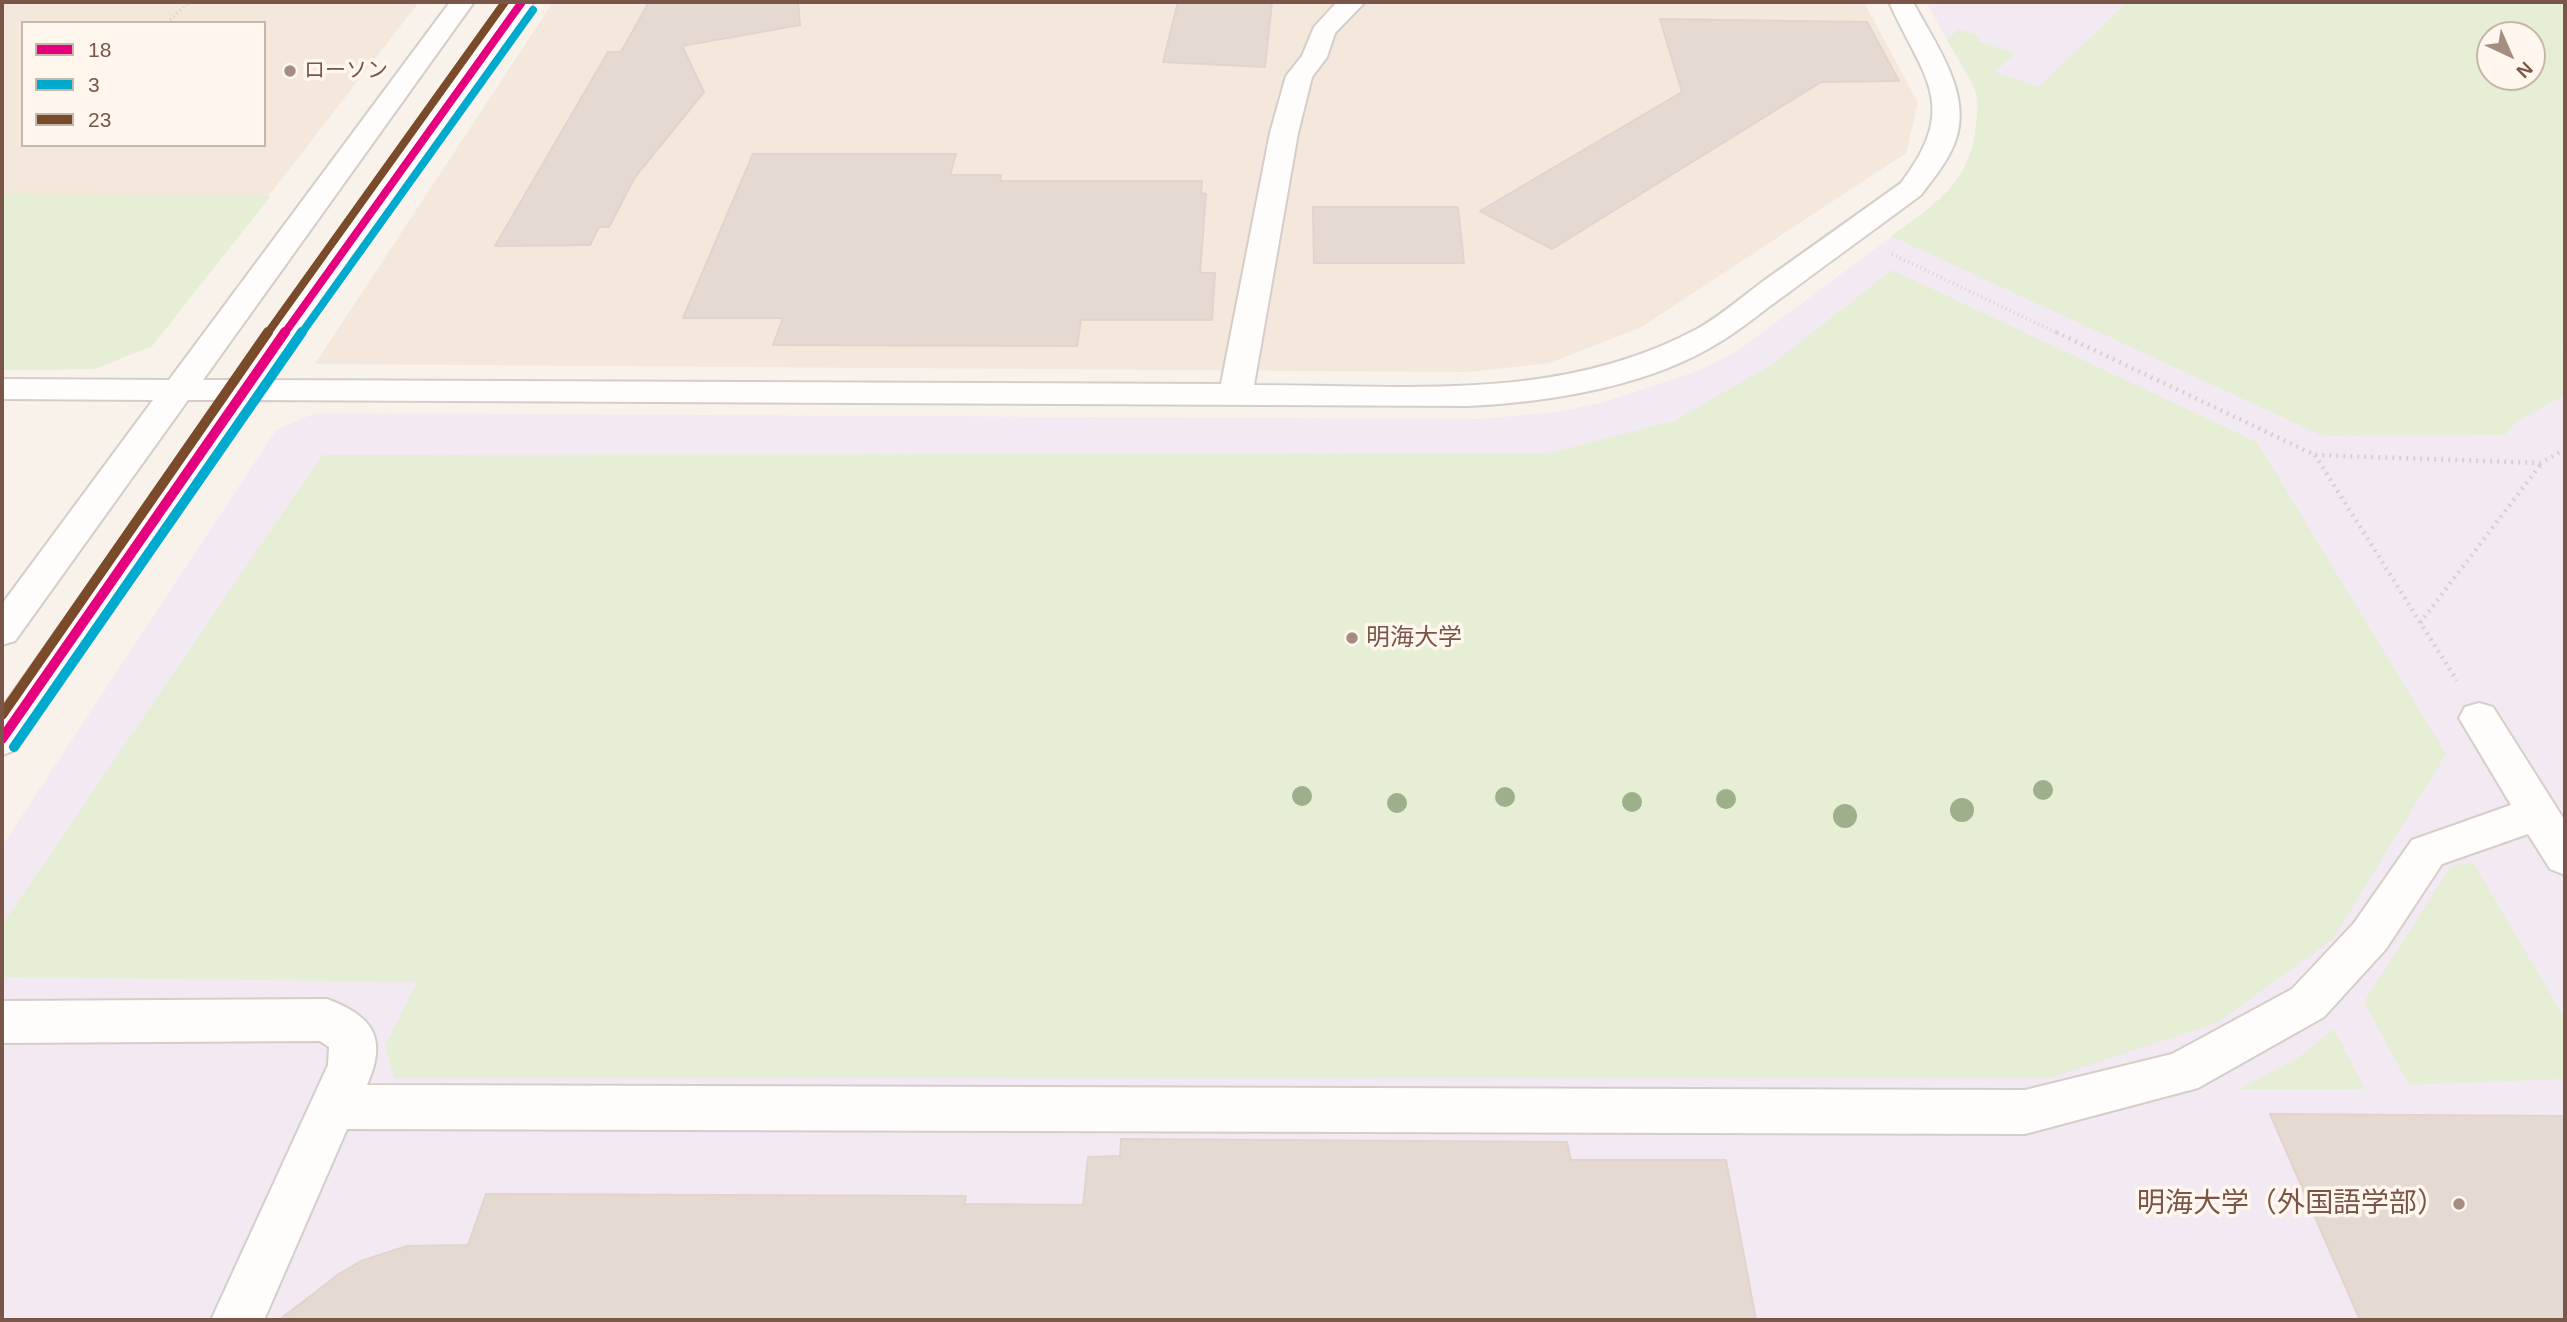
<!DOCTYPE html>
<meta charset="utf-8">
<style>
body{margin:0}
#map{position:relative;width:2567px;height:1322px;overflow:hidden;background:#f8f2eb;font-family:Helvetica,sans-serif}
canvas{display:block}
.frame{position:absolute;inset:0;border:4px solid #795648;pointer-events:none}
.legend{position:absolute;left:21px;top:21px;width:245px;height:126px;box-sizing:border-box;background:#fff6ed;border:2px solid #c9b6ab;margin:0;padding:9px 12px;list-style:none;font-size:21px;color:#795648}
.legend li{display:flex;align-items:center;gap:14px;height:35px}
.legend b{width:35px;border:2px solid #c9b6ab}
.north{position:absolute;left:2476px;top:21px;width:70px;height:70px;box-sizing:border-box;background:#fff6ed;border:2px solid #c9b6ab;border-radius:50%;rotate:136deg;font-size:19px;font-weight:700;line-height:28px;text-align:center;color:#795648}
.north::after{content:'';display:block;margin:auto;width:24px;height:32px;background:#a58d81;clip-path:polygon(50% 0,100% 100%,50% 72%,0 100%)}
</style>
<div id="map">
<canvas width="2567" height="1322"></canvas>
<div class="frame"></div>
<ul class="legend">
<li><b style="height:9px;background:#e5007d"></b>18</li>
<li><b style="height:9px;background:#00a9ce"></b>3</li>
<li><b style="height:9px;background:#7a4b2a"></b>23</li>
</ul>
<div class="north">N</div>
</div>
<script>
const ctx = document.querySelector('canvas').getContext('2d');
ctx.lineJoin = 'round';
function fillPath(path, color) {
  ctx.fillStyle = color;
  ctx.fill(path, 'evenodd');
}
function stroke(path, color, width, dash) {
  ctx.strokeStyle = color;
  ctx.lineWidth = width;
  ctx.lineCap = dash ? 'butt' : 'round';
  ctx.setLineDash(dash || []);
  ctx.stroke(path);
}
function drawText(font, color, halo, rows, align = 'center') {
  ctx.font = font + ' Helvetica,"Noto Sans JP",sans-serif';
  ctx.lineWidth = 7;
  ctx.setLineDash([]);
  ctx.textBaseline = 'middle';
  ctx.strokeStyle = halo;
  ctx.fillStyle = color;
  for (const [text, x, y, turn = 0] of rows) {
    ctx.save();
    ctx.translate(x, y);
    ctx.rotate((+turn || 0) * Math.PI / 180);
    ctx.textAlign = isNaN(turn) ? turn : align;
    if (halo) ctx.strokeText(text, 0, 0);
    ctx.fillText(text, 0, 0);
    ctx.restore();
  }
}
const residential = new Path2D(`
 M2,2H419L152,346L94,369L2,370ZM23,23H264V145H23Z
 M553,2H1864L1918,103L1906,153L1640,328L1549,363L1468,372L315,364Z`);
const education = new Path2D(`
 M1926,2H2565V1320H2V846L276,430L315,413L1480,419L1557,412L1604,402L1698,371L1736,352L1934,205L1958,181L1975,142L1978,104L1975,90ZM2490,35H2532V77H2490Z`);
const green = new Path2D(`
 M2127,2H2565V342L2560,352L2565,354V395L2514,423L2505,435L2323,436L1891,236C1934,205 1972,182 1976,124C1977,113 1979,103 1976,92C1970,74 1956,56 1947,40L1959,29L1981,37L1977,41L2015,53L1995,72L2039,87ZM2532,35V77H2490V35Z
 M2,194L271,196L152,346L94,369L2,370Z
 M1892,270L2257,442L2446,754L2333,939L2217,1023L2050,1078H394L385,1046L417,982L2,977V925L322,455L1549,453L1674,421L1771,365Z
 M2473,862L2565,1019V1079L2409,1085L2364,1002L2451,866Z
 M2334,1029L2365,1089H2239L2298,1058Z`);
const building = new Path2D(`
 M649,2H798L800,25L682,46L704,92L635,177L609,227H599L590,245L495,246L608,52H621Z
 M1178,2H1272L1265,67L1163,62Z
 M1660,19L1867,22L1899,81L1821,82L1552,249L1480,211L1682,92Z
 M753,154H956L950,175H1001L1000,181H1202L1201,193L1206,194L1200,273H1215L1212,320H1081L1077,346L773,345L783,318H683Z
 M1313,207H1458L1464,263H1314Z
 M2270,1114L2565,1116V1320H2360Z
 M1121,1139L1567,1142L1571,1160H1726L1756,1320H279L339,1274L361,1261L407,1246L468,1245L486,1194L966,1196L964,1204L1083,1205L1088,1157L1120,1156Z`);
const pathFar1 = new Path2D(`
 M167,23L189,2
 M1892,254L2059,334`);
const path = new Path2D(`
 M2056,332L2315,455L2541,463L2565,449
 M2315,455L2457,681
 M2420,623L2541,464`);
const minor = new Path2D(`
 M450,2H474L203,380H234L510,2H534L267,380L1221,384L1270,133L1286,76L1302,56L1314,27L1337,2H1365L1335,33L1327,57L1312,77L1298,133L1254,385C1405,385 1559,403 1697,329C1720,316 1741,298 1762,282C1809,249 1855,216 1901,183C1961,104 1923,78 1889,2H1913C1934,42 1972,92 1956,139C1949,160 1934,178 1921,195C1877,228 1832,260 1788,293C1766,308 1746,326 1723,340C1652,386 1551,402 1468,406L253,400L16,750L2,755V708L219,400H188L15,641L2,645V604L153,400L2,399V379L169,380Z
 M2479,703L2493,707L2565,821V875L2550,869L2528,834L2442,864L2386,949L2324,1017L2198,1088L2025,1134L347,1129L264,1320H211L328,1065L329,1047L320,1041L2,1043V1001L327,999C373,1016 388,1038 367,1085L2025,1090L2172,1054L2292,989L2354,923L2412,840L2511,805L2459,718L2465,707Z`);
const bus1Far1 = new Path2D(`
 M284,334L522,2`);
const bus1 = new Path2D(`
 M2,739L285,332`);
const bus2Far1 = new Path2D(`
 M301,334L533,10`);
const bus2 = new Path2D(`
 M14,747L302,332`);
const bus3Far1 = new Path2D(`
 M267,334L505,2`);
const bus3 = new Path2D(`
 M2,715L268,332`);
const trees = [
 [2043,790,10],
 [1302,796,10],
 [1505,797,10],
 [1726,799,10],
 [1632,802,10],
 [1397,803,10],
 [1962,810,12],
 [1845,816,12]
];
const markers = [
 [290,71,7,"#a58d81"],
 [1352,638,7,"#a58d81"],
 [2459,1204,7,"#a58d81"]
];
const farPoinames = [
 ["ローソン",304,71]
];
const poiNames = [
 ["明海大学",1366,638]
];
const nearPoinames = [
 ["明海大学（外国語学部）",2445,1204]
];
fillPath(residential, '#f4e7db');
fillPath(education, '#f3e9f3');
fillPath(green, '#e6efd5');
fillPath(building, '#e5dad2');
stroke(building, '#e1d4cd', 2);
stroke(minor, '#d7cdc8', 4);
stroke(pathFar1, '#dad0cd', 3.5, [1, 3.5]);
stroke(path, '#dad0cd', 4.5, [2, 5]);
fillPath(minor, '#fefdfc');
stroke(bus1Far1, '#e5007d', 8);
stroke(bus1, '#e5007d', 10);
stroke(bus2Far1, '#00a9ce', 8);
stroke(bus2, '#00a9ce', 10);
stroke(bus3Far1, '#7a4b2a', 8);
stroke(bus3, '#7a4b2a', 10);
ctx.fillStyle = '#9daf8b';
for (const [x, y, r] of trees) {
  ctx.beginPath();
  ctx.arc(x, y, r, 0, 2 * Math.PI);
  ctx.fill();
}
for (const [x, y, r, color] of markers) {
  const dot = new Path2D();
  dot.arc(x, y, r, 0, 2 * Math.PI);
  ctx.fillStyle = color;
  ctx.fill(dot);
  stroke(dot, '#fff6ed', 2.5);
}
drawText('21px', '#795648', '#fff6ed', farPoinames, 'left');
drawText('24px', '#795648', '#fff6ed', poiNames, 'left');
drawText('28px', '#795648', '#fff6ed', nearPoinames, 'right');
</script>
